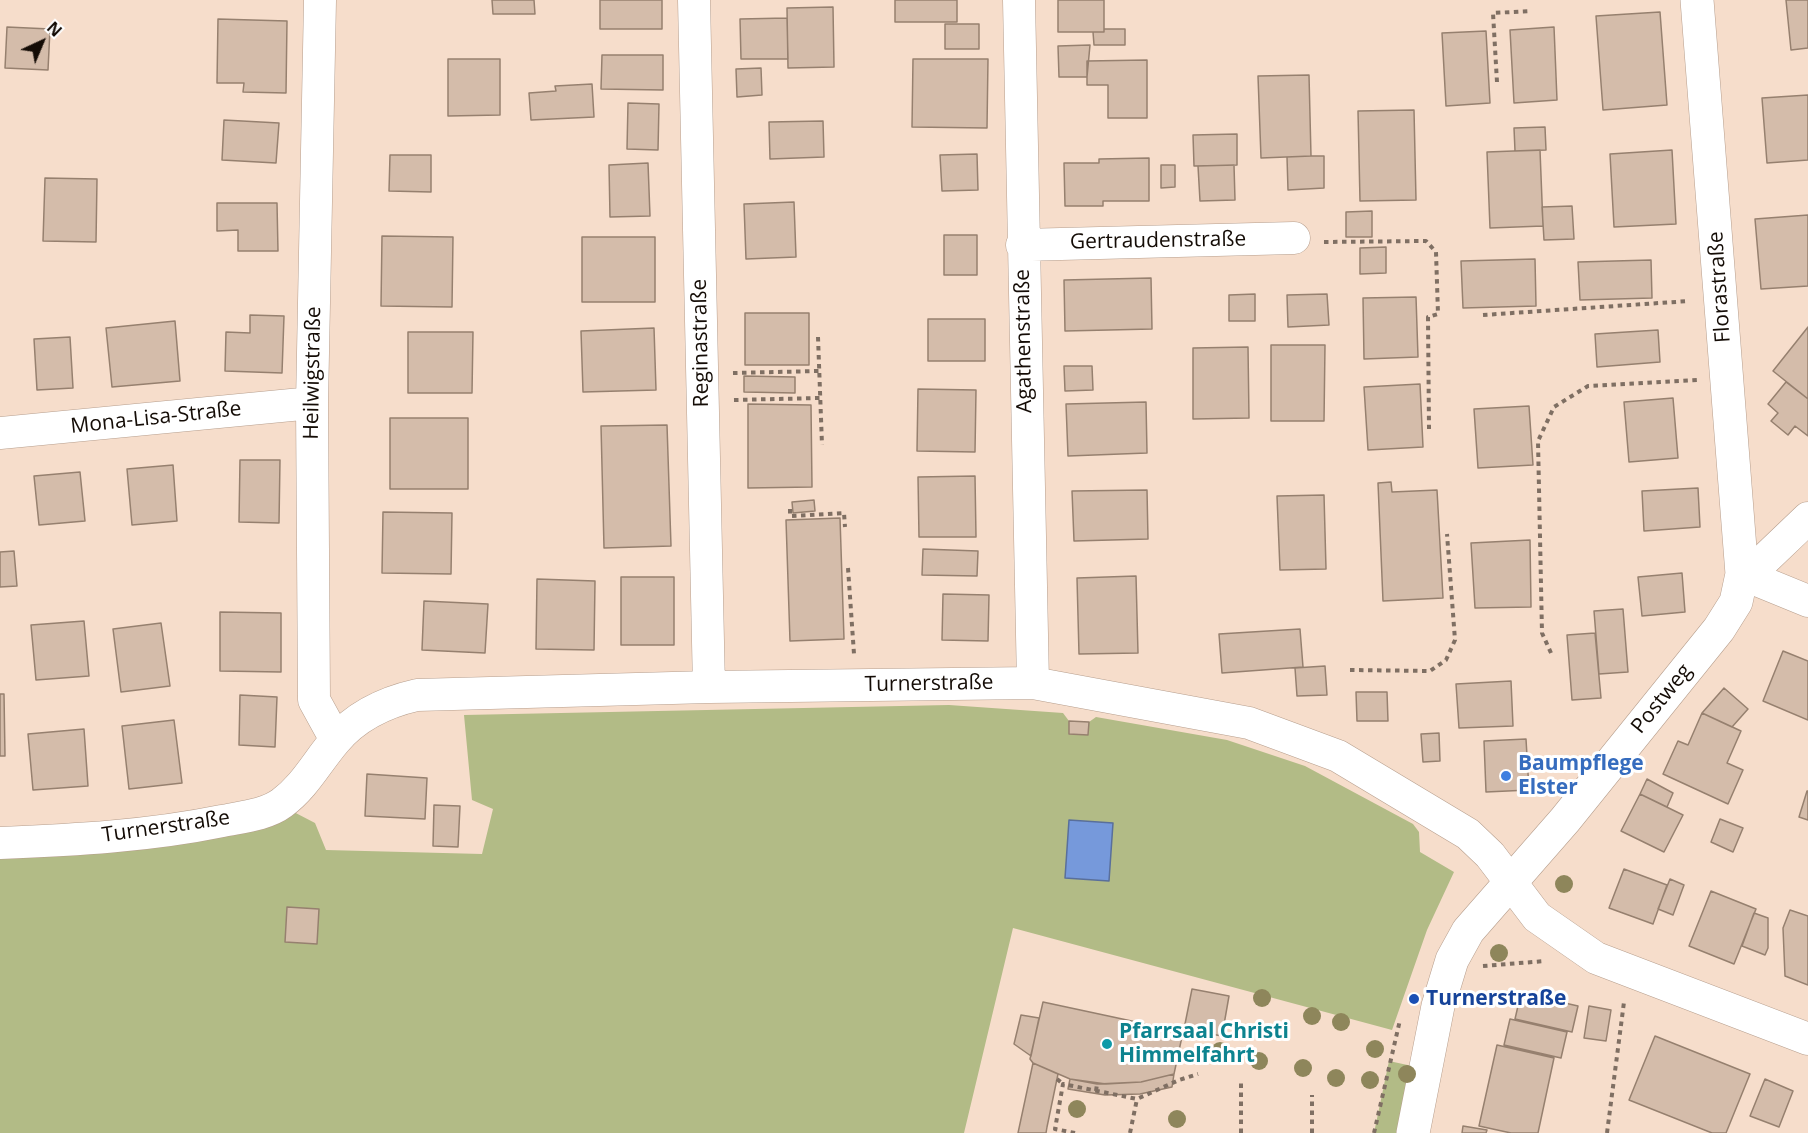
<!DOCTYPE html>
<meta charset="utf-8">
<style>
body{margin:0}
#map{position:relative;width:1808px;height:1133px;overflow:hidden;background:#f6ddcb;font-family:"Open Sans",sans-serif}
canvas{display:block}
.north{position:absolute;left:12px;top:12px;width:60px;height:60px;-webkit-text-stroke:4px #fff;paint-order:stroke;rotate:44deg;font-size:16px;font-weight:700;line-height:24px;text-align:center;color:#140c06}
.north::after{content:'';display:block;margin:auto;width:21px;height:27px;background:#140c06;clip-path:polygon(50% 0,100% 100%,50% 72%,0 100%)}
</style>
<div id="map">
<canvas width="1808" height="1133"></canvas>
<div class="north">N</div>
</div>
<script>
const ctx = document.querySelector('canvas').getContext('2d');
ctx.lineJoin = 'round';
function fillPath(path, color) {
  ctx.fillStyle = color;
  ctx.fill(path, 'evenodd');
}
function stroke(path, color, width, dash) {
  ctx.strokeStyle = color;
  ctx.lineWidth = width;
  ctx.lineCap = dash ? 'butt' : 'round';
  ctx.setLineDash(dash || []);
  ctx.stroke(path);
}
function drawText(font, color, halo, rows, align = 'center') {
  ctx.font = font + ' "Open Sans",sans-serif';
  ctx.lineWidth = 6;
  ctx.setLineDash([]);
  ctx.textBaseline = 'middle';
  ctx.strokeStyle = halo;
  ctx.fillStyle = color;
  for (const [text, x, y, turn = 0] of rows) {
    ctx.save();
    ctx.translate(x, y);
    ctx.rotate((+turn || 0) * Math.PI / 180);
    ctx.textAlign = isNaN(turn) ? turn : align;
    if (halo) ctx.strokeText(text, 0, 0);
    ctx.fillText(text, 0, 0);
    ctx.restore();
  }
}
const green = new Path2D(`
 M949,705L1063,713L1069,721V734L1088,735L1089,722L1096,717L1227,740L1305,766L1413,824L1419,832L1420,852L1454,872L1427,930L1392,1030L1013,928L964,1133H0V858L288,809L315,823L326,850L482,854L493,809L472,800L464,715Z
 M1389,1061L1426,1069L1413,1133H1374Z`);
const water = new Path2D(`
 M1069,820L1113,823L1109,881L1065,878Z`);
const building = new Path2D(`
 M492,0H534L535,14H493Z
 M600,0H662V29H600Z
 M895,0H957V22H895Z
 M1058,0H1104V32H1058Z
 M1786,0H1808V48L1791,50Z
 M833,7L834,67L788,68L787,8Z
 M1660,12L1667,105L1603,110L1596,16Z
 M787,18L788,59H741L740,19Z
 M218,19L287,21L286,93L243,92L244,83H217Z
 M945,24H979V49H945Z
 M7,27L50,29L48,70L5,68Z
 M1554,27L1557,100L1514,103L1510,30Z
 M1104,29H1125V45H1094L1093,32H1104Z
 M1486,31L1490,103L1446,106L1442,33Z
 M1090,45L1087,77H1059L1058,46Z
 M602,55H663V90L601,89Z
 M448,59H500V115L448,116Z
 M913,59H988L987,128L912,127Z
 M1147,60V118H1108V85H1087V61Z
 M761,68L762,95L737,97L736,69Z
 M1309,75L1311,156L1261,158L1258,76Z
 M592,84L594,117L531,120L529,93L556,91L555,86Z
 M1808,95V160L1767,163L1762,98Z
 M628,103L659,104L658,150L627,149Z
 M1414,110L1416,200L1360,201L1358,111Z
 M224,120L279,123L276,163L222,160Z
 M823,121L824,157L770,159L769,122Z
 M1545,127L1546,150L1515,151L1514,128Z
 M1237,134V165L1194,166L1193,135Z
 M1540,150L1543,226L1490,228L1487,152Z
 M1672,150L1676,224L1614,227L1610,154Z
 M977,154L978,190L942,191L940,155Z
 M390,155H431V192L389,191Z
 M1311,156H1324V188L1288,190L1287,157Z
 M1149,158V201H1103V206H1065L1064,163H1099V159Z
 M648,163L650,216L610,217L609,165Z
 M1161,165H1175V187L1161,188Z
 M1234,165L1235,200L1200,201L1198,166Z
 M45,178L97,179L96,242L43,241Z
 M794,202L796,257L746,259L744,204Z
 M217,203H277L278,251H238V230L217,231Z
 M1572,206L1574,239L1544,240L1542,207Z
 M1372,211V237H1346V212Z
 M1808,215V286L1761,289L1755,219Z
 M944,235H977V275H944Z
 M382,236L453,237L452,307L381,306Z
 M582,237H655V302H582Z
 M1386,247V273L1360,274V248Z
 M1535,259L1536,306L1463,308L1461,261Z
 M1651,260L1652,298L1580,300L1578,262Z
 M1151,278L1152,329L1065,331L1064,280Z
 M1255,294V321H1229V295Z
 M1327,294L1329,325L1288,327L1287,295Z
 M1416,297L1418,357L1364,359L1363,298Z
 M745,313H809V365H745Z
 M250,315L284,316L282,373L225,371L226,332L250,333Z
 M928,319H985V361H928Z
 M175,321L180,381L112,387L106,328Z
 M1808,327V399L1773,371Z
 M654,328L656,390L583,392L581,331Z
 M1658,330L1660,362L1597,367L1595,334Z
 M408,332H473L472,393H408Z
 M70,337L73,388L37,390L34,339Z
 M1271,345H1325L1324,421H1271Z
 M1248,347L1249,418L1193,419V348Z
 M1064,366H1092L1093,390L1065,391Z
 M744,376L795,377V393L744,392Z
 M1786,382L1808,399V436L1795,426L1788,435L1771,421L1778,413L1768,404Z
 M1420,384L1423,447L1368,450L1364,387Z
 M918,389L976,390L975,452L917,451Z
 M1673,398L1678,458L1629,462L1624,402Z
 M1146,402L1147,453L1068,456L1066,404Z
 M748,404L811,405L812,487L748,488Z
 M1529,406L1533,465L1478,468L1474,409Z
 M390,418H468V489H390Z
 M667,425L671,546L604,548L601,426Z
 M240,460H280L279,523L239,522Z
 M173,465L177,521L132,525L127,469Z
 M80,472L85,521L39,525L34,476Z
 M975,476L976,537H919L918,477Z
 M1391,482L1392,492L1437,490L1443,598L1383,601L1378,483Z
 M1698,488L1700,527L1644,531L1642,491Z
 M1147,490L1148,539L1074,541L1072,491Z
 M1324,495L1326,569L1280,570L1277,496Z
 M814,500L815,511L793,513L792,502Z
 M383,512L452,513L451,574L382,573Z
 M840,518L844,639L790,641L786,520Z
 M1530,540L1531,607L1475,608L1471,543Z
 M923,549L978,551L977,576L922,575Z
 M14,551L17,586L0,587V552Z
 M1682,573L1685,612L1642,616L1638,577Z
 M1136,576L1138,653L1079,654L1077,578Z
 M621,577H674V645H621Z
 M537,579L595,581L594,650L536,649Z
 M943,594L989,595L988,641L942,640Z
 M424,601L488,604L485,653L422,650Z
 M1623,609L1628,672L1599,674L1594,611Z
 M220,612L281,613V672L220,671Z
 M84,621L89,676L36,680L31,625Z
 M161,623L170,686L121,692L113,629Z
 M1300,629L1303,667L1222,673L1219,634Z
 M1595,633L1601,698L1572,700L1567,635Z
 M1783,651L1808,661V720L1763,701Z
 M1325,666L1327,695L1297,696L1295,668Z
 M1511,681L1513,726L1459,728L1456,684Z
 M1724,688L1748,709L1732,727L1702,713Z
 M1356,692H1387L1388,721H1357Z
 M0,694H4L5,756H0Z
 M240,695L277,697L275,747L239,745Z
 M1702,713L1741,731L1727,763L1743,770L1728,804L1663,774L1678,741L1688,745Z
 M174,720L182,783L129,789L122,726Z
 M1069,721L1089,722L1088,735L1069,734Z
 M84,729L88,786L33,790L28,734Z
 M1439,733L1440,761L1423,762L1421,734Z
 M1526,739L1529,790L1486,792L1484,741Z
 M367,774L427,778L425,819L365,816Z
 M1647,779L1673,793L1667,807L1640,794Z
 M1807,791H1808V820L1799,817Z
 M1640,794L1683,815L1664,852L1621,831Z
 M434,805L460,806L458,847L433,846Z
 M1720,819L1743,828L1733,852L1711,842Z
 M1624,869L1667,885L1653,924L1609,908Z
 M1670,879L1684,885L1673,915L1658,909Z
 M1711,891L1756,909L1734,964L1689,946Z
 M287,907L319,909L317,944L285,942Z
 M1790,910L1808,916V985L1785,976L1783,928Z
 M1754,913L1768,918V948L1765,955L1742,946Z
 M1192,989L1229,996L1222,1036L1184,1029Z
 M1521,993L1578,1006L1572,1032L1515,1019Z
 M1043,1002L1183,1032L1174,1074L1141,1082L1097,1084L1070,1079L1033,1063L1030,1059Z
 M1589,1006L1611,1010L1606,1041L1584,1038Z
 M1021,1015L1039,1018L1031,1056L1014,1044Z
 M1510,1019L1567,1032L1561,1058L1504,1045Z
 M1655,1036L1750,1074L1726,1133H1712L1629,1100Z
 M1497,1045L1554,1058L1538,1133H1511L1479,1126Z
 M1033,1063L1058,1074L1047,1127L1046,1133H1018Z
 M1174,1074L1172,1087L1140,1094L1105,1095L1068,1089L1070,1079L1106,1084L1141,1082Z
 M1765,1079L1793,1091L1779,1127L1750,1116Z
 M1463,1126L1487,1130L1486,1133H1462Z`);
const path = new Path2D(`
 M1497,82L1493,13L1531,11
 M1324,242L1426,241L1436,252L1438,314L1428,317L1429,429
 M1483,315L1689,301
 M818,337L822,445
 M733,373L819,371
 M734,400L820,398
 M790,509V516L844,513L845,527
 M848,568L854,654
 M1551,653L1542,633L1538,441L1554,407L1588,386L1697,380
 M1350,670L1430,671L1446,660L1455,640L1447,534
 M1483,966L1545,961
 M1057,1079L1063,1084
 M1096,1091L1097,1084
 M1075,1133L1055,1129L1063,1084L1137,1099L1179,1080L1198,1074
 M1130,1133L1137,1099
 M1241,1133V1083
 M1312,1133V1095
 M1374,1133L1400,1020
 M1607,1133L1624,1002`);
const street = new Path2D(`
 M320,0L312,403L314,700L336,740
 M694,0L709,687
 M1019,0L1033,683
 M1022,245L1294,238
 M0,433L312,403
 M1742,574L1763,561L1808,518
 M1742,574L1808,601
 M0,843C74,840 149,836 222,821C241,817 266,815 282,803C305,786 317,762 335,741C356,716 386,702 417,695L709,687L1033,683L1249,723L1338,756L1468,834L1490,855L1537,917L1596,958L1808,1039`);
const secondary = new Path2D(`
 M1413,1133L1438,1006L1452,960L1468,931L1565,820L1719,629L1736,602L1742,574L1697,0`);
const trees = [
 [1564,884],
 [1499,953],
 [1262,998],
 [1312,1016],
 [1341,1022],
 [1375,1049],
 [1220,1051],
 [1259,1061],
 [1303,1068],
 [1407,1074],
 [1336,1078],
 [1370,1080],
 [1077,1109],
 [1177,1119]
];
const markers = [
 [1506,776,6,"#3f7fe0"],
 [1414,999,6,"#1a4fb4"],
 [1107,1044,6,"#0f9aa8"]
];
const streetNames = [
 ["Gertraudenstraße",1158,241,-1],
 ["Florastraße",1720,287,-94],
 ["Agathenstraße",1024,341,-91],
 ["Reginastraße",701,343,-91],
 ["Heilwigstraße",313,373,-89],
 ["Mona-Lisa-Straße",156,418,-6],
 ["Turnerstraße",929,684,-1],
 ["Postweg",1662,699,-51],
 ["Turnerstraße",166,827,-8]
];
const shopNames = [
 ["Baumpflege",1518,764],
 ["Elster",1518,788]
];
const transitNames = [
 ["Turnerstraße",1426,999]
];
const cultureNames = [
 ["Pfarrsaal Christi",1119,1032],
 ["Himmelfahrt",1119,1056]
];
fillPath(green, '#b2bb86');
fillPath(water, '#7699db');
stroke(water, '#596f9b', 1.5);
fillPath(building, '#d4bcaa');
stroke(building, '#96806f', 1.5);
stroke(street, '#b69e8d', 33);
stroke(secondary, '#b69e8d', 34);
stroke(path, '#7f6f63', 4, [4.5, 4.5]);
stroke(street, '#fff', 32);
stroke(secondary, '#fff', 33);
ctx.fillStyle = '#8e865b';
for (const [x, y] of trees) {
  ctx.beginPath();
  ctx.arc(x, y, 9, 0, 2 * Math.PI);
  ctx.fill();
}
for (const [x, y, r, color] of markers) {
  const dot = new Path2D();
  dot.arc(x, y, r, 0, 2 * Math.PI);
  ctx.fillStyle = color;
  ctx.fill(dot);
  stroke(dot, '#fff', 2);
}
drawText('21px', '#140c06', '#fff', streetNames);
drawText('bold 21px', '#366cbe', '#fff', shopNames, 'left');
drawText('bold 21px', '#164399', '#fff', transitNames, 'left');
drawText('bold 21px', '#0d838f', '#fff', cultureNames, 'left');
</script>
